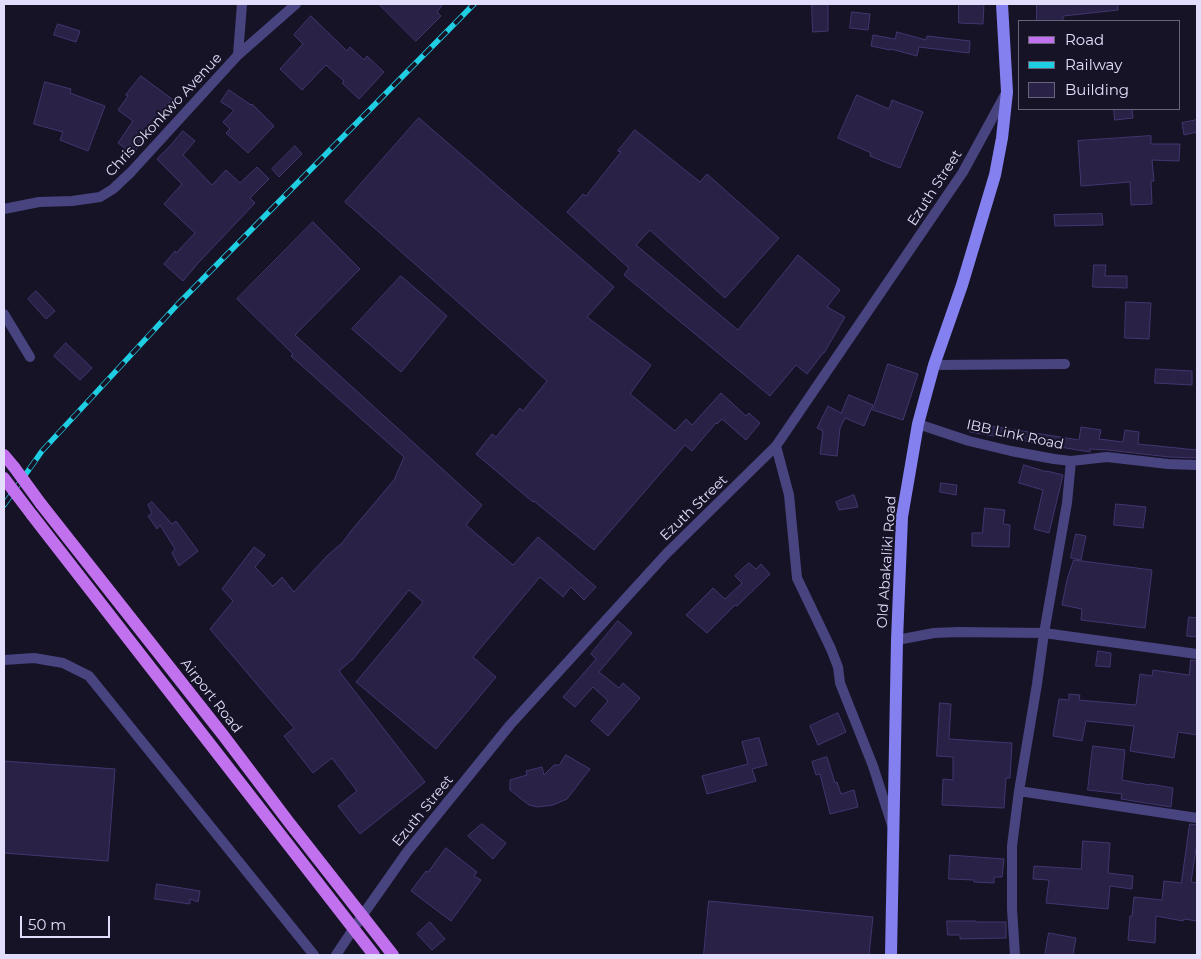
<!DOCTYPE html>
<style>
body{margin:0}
#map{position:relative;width:1201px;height:959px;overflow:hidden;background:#171327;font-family:Montserrat,sans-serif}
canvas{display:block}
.frame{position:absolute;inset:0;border:5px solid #e1ddfb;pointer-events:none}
.legend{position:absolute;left:1018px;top:20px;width:162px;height:90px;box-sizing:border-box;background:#171327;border:1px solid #68647c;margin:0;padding:6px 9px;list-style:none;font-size:15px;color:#e1ddfb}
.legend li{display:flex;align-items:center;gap:10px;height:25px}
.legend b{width:25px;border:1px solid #68647c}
.scale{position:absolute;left:20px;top:916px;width:90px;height:22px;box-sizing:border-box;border:2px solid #e1ddfb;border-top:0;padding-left:6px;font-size:15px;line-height:18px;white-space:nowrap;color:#e1ddfb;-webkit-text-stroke:4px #171327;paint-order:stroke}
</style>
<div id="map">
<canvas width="1201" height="959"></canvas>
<div class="frame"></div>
<ul class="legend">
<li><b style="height:6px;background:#c171ee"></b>Road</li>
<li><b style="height:6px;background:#20cee4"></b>Railway</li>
<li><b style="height:14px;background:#292146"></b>Building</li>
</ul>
<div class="scale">50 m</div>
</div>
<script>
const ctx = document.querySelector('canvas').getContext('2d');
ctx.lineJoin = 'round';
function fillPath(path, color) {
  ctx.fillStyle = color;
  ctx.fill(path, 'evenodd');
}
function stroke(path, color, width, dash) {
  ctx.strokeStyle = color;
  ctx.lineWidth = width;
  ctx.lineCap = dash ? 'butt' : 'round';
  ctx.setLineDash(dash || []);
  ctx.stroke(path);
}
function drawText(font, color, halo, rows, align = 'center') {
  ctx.font = font + ' Montserrat,sans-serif';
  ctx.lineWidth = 4;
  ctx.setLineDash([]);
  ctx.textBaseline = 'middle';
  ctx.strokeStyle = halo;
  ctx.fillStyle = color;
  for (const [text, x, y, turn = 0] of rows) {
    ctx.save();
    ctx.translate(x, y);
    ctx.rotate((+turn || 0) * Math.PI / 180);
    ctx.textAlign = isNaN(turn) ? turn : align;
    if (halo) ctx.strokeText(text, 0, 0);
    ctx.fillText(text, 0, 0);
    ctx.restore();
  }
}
const building = new Path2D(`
 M379,4H443L437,12L441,16L416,41Z
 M812,4H828V31L813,32Z
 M959,4H984L983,24L959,23Z
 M1037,4H1118V10L1063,16V21H1037Z
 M852,12L870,14L868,30L850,28Z
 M311,16L347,51L350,47L364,60L367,56L384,72L359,99L342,83L344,81L326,65L302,90L280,69L303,44L294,35Z
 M58,24L80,31L76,42L54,35Z
 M897,32L926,40L927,36L970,41L969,53L919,47L917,56L891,49L890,50L871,46L873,35L895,39Z
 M141,76L172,99L133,154L118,143L133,121L118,110L128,96L126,95Z
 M45,82L71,89L70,93L105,106L88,151L60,140L63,132L34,124Z
 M229,90L251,105L252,104L274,126L248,153L226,133L230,129L223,122L234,110L221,102Z
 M857,95L889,109L892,100L923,112L900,168L870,156L871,153L838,138Z
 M1114,109H1132L1133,118L1115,120Z
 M419,118L614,287L587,317L651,365L630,394L675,431L686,419L692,425L721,393L746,416L749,413L760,423L746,440L722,419L717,424L716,423L692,451L685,445L594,550L534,501L533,502L476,454L492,434L496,437L520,408L523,411L547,381L345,202Z
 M1197,120V132L1184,135L1182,123Z
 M635,130L700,182L707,174L779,238L725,298L650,230L636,245L738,330L798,255L840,290L827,307L845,317L824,353H823L807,374L796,365L770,396L624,275L629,268L567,212L583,194L586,196L621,152L618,151Z
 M183,131L195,141L183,155L212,185L226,170L240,183L257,167L269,179L250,198L255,203L199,262L183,281L164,264L175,251L176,253L195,233L164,204L182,184L157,159L171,145Z
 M1151,136V144H1180L1179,161L1152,160L1154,181H1151L1152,204L1131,205L1130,182L1081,186L1078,141Z
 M295,146L302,154L279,177L272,169Z
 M1102,214L1103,225L1055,226L1054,215Z
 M313,222L360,269L295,335L482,505L466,525L513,565L538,537L596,587L584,600L571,587L563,597L540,577L473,657L496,677L436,749L356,682L423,602L409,590L353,659L339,671L425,782L360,834L338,806L357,791L332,758L313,773L284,736L294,728L210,629L233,601L222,589L254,547L265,555L255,567L273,586L282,577L294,592L327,556L343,542L351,531L394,480L404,457L291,356L293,354L237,299Z
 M1094,265H1106L1105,276H1127V288L1093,287Z
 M401,276L447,316L401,372L352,329Z
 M36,291L55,311L46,319L28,299Z
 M1126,302L1151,303L1149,339L1125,338Z
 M66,343L92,368L80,380L54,356Z
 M888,364L918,374L903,420L873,410Z
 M1156,369L1192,371V385L1155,383Z
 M849,395L873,405L864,426L845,418L840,428L837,456L820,454L823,431L817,428L828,406L841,413Z
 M972,423L1079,440L1081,427L1101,430L1099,439L1123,442L1125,430L1139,432L1138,444L1197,450V458L1169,457L1108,450L1090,449V452L970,432Z
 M1024,465L1047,472V471L1063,475L1049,533L1034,529L1043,490L1019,483Z
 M941,483L957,485L956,495L940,492Z
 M854,495L858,507L839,510L836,502Z
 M152,502L172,524L176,521L198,551L179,566L172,553L175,549L160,525L157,529L148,516L152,513L148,505Z
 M1116,504L1146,507L1143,528L1114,525Z
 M985,508L1005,510L1003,524L1010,525L1009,547L972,546V533H982Z
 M1076,534L1086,536L1081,560L1071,558Z
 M1074,560L1152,570L1145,628L1081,620L1082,609L1062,605L1067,580Z
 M749,563L756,569L761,564L770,574L737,606L735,605L707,633L686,615L713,588L725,599L742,583L735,576Z
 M1189,617L1197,618V637L1187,636Z
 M618,621L632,633L599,672L619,688L623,683L640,698L608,736L591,721L608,701L593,687L575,707L563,697L596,659L591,654Z
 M1098,651L1111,653L1110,667L1096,666Z
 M1191,660L1197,661V735L1178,732L1174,758L1130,751L1134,726L1086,721L1082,741L1053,736L1059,699L1069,700V694L1080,695L1079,700L1136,705L1140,674L1152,676L1153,670L1189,675Z
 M940,703L951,704L949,739L1012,743L1010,778H1006L1004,808L942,805L943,779L953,780V757L937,756Z
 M838,713L846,732L818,745L810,726Z
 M759,738L767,765L752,769L756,781L707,794L702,776L748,764L742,742Z
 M1093,746L1125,750L1122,780L1150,785V784L1173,788L1171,807L1121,799L1122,794L1088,790Z
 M566,755L590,769L567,799L553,805L538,807L529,805L510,790V780L527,775L526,771L542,767L544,775L554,765H559Z
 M827,757L835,783L837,782L841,794L854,790L858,807L830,814L820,774L816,775L812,762Z
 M4,761L115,769L108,861L4,853Z
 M482,824L506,843L493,859L468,836Z
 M1190,824L1197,825V842L1191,882L1197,883V921L1184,919L1183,921L1156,916L1155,943L1128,940L1130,916H1132L1134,897L1162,900L1164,881L1181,883Z
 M1083,841L1110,843L1108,873L1133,876L1132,889L1110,886L1108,909L1046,903L1049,880L1033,879L1034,866L1081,869Z
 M446,848L477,872L474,876L481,880L451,921L411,891L426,871L428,872Z
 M950,855L1004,859L1002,877H994V883L974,882V880L949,879Z
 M157,884L200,891L198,902L190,899V904L155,899Z
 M709,901L873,917L869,955H704Z
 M947,921H976V922H1006V938L960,939V935H948Z
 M430,922L445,939L432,950L417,934Z
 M1049,933L1076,938L1073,955H1045Z`);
const street = new Path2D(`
 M238,55L242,4
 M4,209L39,202L72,201L100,197L113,189L131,172L238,55L296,4
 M4,314L30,357
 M934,365L1065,364
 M918,424L969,441L1011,451L1054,459L1071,461L1107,457L1168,464L1197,465
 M776,446L789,495L797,578L831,649L838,667L840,683L873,766L892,825
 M897,640L934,633L958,632L1044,633L1067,503L1071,461
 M4,660L34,658L63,663L89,676L314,955
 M1019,791L1197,818
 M336,955L362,916L407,852L510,725L667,553L776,446L963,172L1005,95
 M1015,955L1012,909V846L1019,791L1037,684L1044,633L1197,654`);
const secondary = new Path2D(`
 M891,955L897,640L902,517L918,424L925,398L934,365L962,285L995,175L1002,138L1007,92L1002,4`);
const primary = new Path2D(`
 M4,455L14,467
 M41,504L223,735L288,821L393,955
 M32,515L374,955`);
const rail = new Path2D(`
 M4,505L42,451L178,304L474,4`);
const primaryBridge = new Path2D(`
 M14,467L41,504
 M4,478L32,515`);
const streetNames = [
 ["Chris Okonkwo Avenue",164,115,-47],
 ["Ezuth Street",935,188,-57],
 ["IBB Link Road",1015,435,12],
 ["Ezuth Street",694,508,-44],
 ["Old Abakaliki Road",887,562,-86],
 ["Airport Road",211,696,52],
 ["Ezuth Street",423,811,-51]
];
fillPath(building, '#292146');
stroke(building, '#42366f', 1);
stroke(street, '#474480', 10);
stroke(secondary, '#8480f0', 12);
stroke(primary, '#c171ee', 12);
stroke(rail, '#20cee4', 5.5);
stroke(rail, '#171327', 4, [11]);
stroke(primaryBridge, '#c171ee', 12);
drawText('14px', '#e1ddfb', '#171327', streetNames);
</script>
